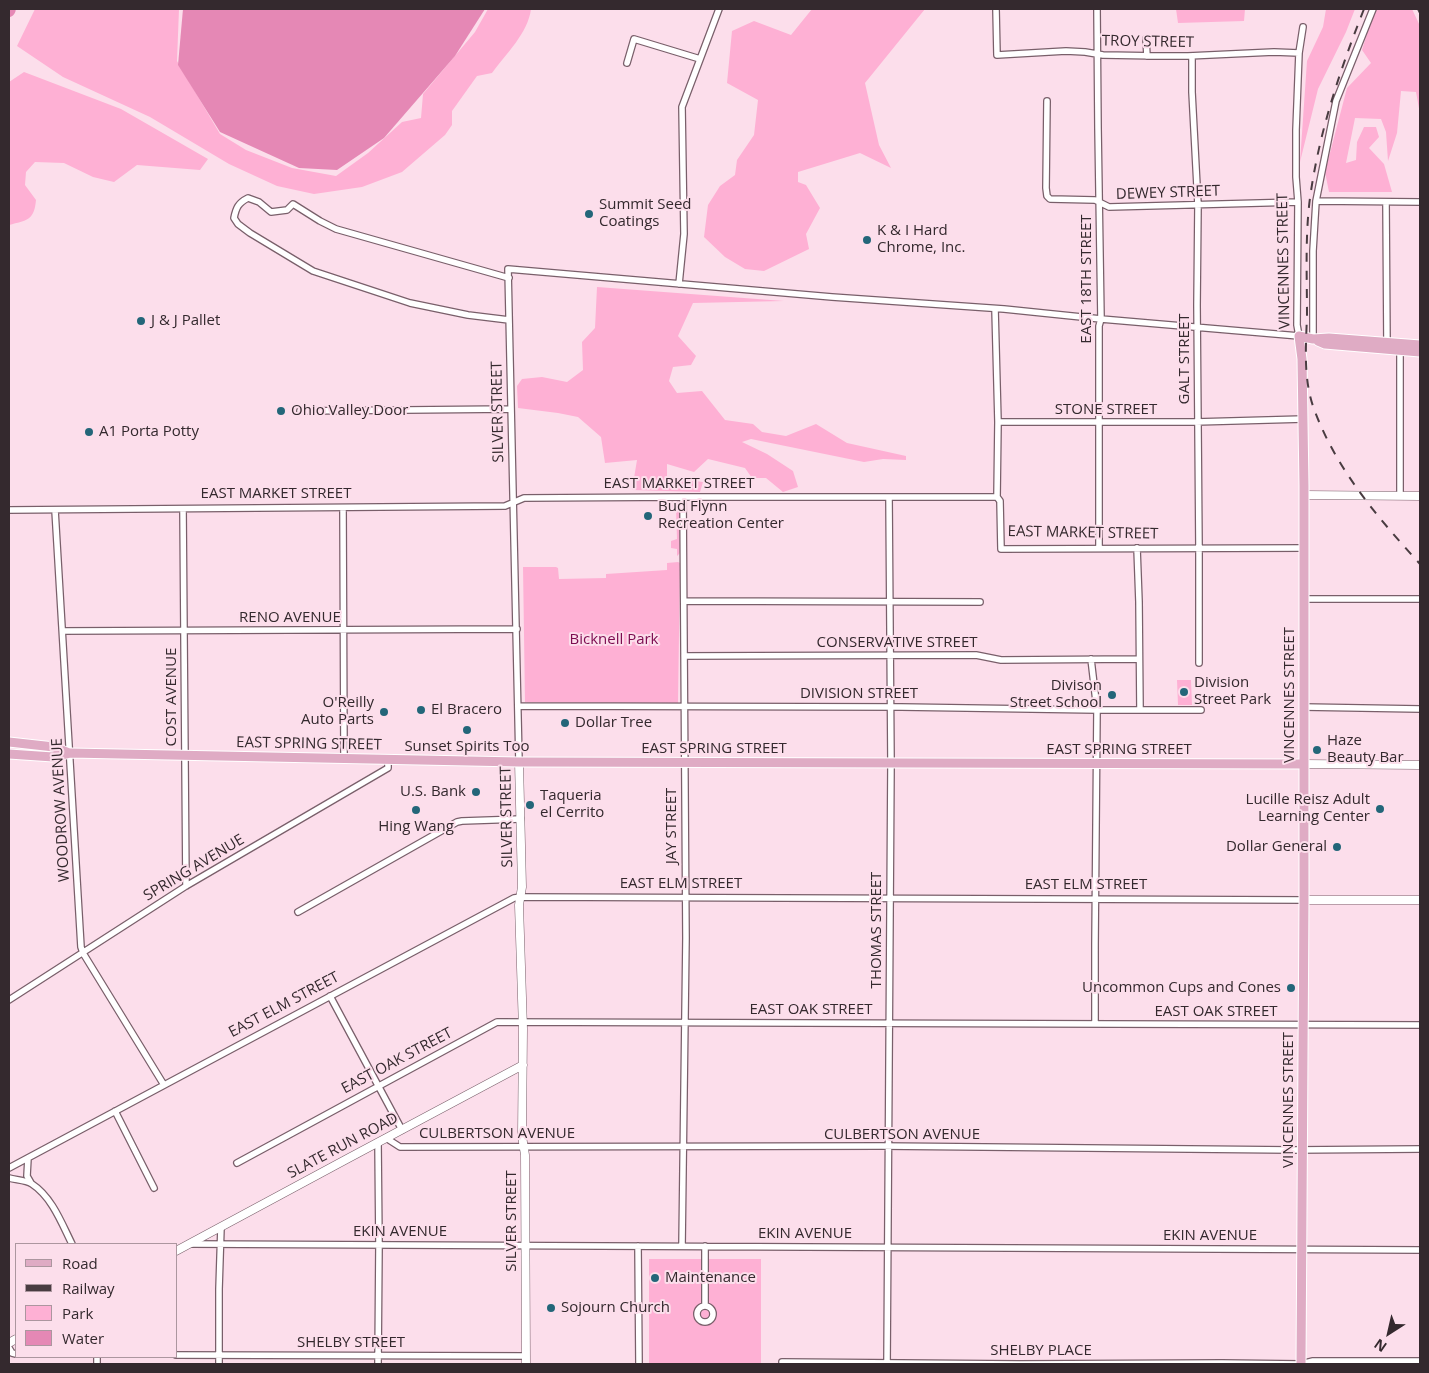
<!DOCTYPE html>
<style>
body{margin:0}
#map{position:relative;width:1429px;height:1373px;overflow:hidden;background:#fcdeeb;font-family:"Open Sans",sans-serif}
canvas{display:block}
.frame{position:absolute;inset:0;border:10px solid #34292e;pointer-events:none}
.legend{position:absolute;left:15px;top:1243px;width:162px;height:115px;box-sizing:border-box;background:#fcdeeb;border:1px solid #ac969f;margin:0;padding:6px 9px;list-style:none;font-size:15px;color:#34292e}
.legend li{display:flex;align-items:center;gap:10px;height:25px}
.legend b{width:25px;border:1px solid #ac969f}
.north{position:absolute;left:1364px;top:1308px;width:50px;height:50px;-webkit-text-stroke:4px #fcdeeb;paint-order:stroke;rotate:215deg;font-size:14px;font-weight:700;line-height:20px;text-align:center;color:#34292e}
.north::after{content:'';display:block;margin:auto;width:18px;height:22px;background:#34292e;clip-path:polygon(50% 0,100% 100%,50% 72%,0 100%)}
</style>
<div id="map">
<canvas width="1429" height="1373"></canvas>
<div class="frame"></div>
<ul class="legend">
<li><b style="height:6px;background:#dfabc4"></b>Road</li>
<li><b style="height:6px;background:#493c41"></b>Railway</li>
<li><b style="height:14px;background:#feb0d4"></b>Park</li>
<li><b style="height:14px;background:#e588b5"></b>Water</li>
</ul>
<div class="north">N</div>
</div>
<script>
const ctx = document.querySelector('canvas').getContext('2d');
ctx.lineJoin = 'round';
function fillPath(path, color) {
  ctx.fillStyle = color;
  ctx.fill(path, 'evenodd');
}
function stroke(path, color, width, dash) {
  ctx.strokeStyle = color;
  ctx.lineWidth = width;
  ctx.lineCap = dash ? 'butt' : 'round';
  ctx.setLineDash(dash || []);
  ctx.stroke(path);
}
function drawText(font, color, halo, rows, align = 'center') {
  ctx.font = font + ' "Open Sans",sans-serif';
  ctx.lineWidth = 4;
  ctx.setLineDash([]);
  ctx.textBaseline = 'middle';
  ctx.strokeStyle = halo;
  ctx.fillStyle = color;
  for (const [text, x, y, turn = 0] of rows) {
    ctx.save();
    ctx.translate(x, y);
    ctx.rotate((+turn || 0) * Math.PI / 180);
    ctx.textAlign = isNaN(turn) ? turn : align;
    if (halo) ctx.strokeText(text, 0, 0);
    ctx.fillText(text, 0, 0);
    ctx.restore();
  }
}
const green = new Path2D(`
 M35,9H179L177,61L220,134L246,150L292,168L336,176L368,153L402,122L421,118L423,94L475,32L488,9H531C528,33 506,54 492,73L477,76L452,111V125L445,135L402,172L362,187L314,194L277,186L229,164L150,117L63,77L17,46Z
 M812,9H925L865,83L879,145L891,168L860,153L798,172V182L806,185L820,208L806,234L809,249L764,271L745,269L725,257L704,237L708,205L720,186L735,175L737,160L754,135L758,100L727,83L732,31L754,21L791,35Z
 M1176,9H1245L1244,21L1178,23Z
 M1326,9H1355L1346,32L1318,89L1300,162L1307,61L1323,27Z
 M1377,9H1412L1420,26V114L1416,92L1401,91L1397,133L1388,161L1386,132L1381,119L1355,118L1346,163L1356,160L1357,142L1364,127H1376L1379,137L1369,148L1384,164L1392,192H1329L1325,172L1347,88L1371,63L1362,50L1370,24Z
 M24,72L121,109L208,159L200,170L137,165L114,182L93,177L64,163L35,162L26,172L25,185L36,200C34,221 27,220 9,225V82Z
 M597,287L784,301L693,303L678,336L696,356L691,365L673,367L669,381L677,393L702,391L725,420L753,424L762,432L786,436L816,424L847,443L906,456V460L883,459L864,462L751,439L742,442L767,454L793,471L798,487L783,492L766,478H752L745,468L708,459L694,472L667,464V477L703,482L700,492L632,490L637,460L605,463L601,437L578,417L558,413L518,408L517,386L522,379L542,377L567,382L583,370L582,342L595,328Z
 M668,504L676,505L680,509V553L677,556V549L671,548V541L677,539L676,508L668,507Z
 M678,562L680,563L678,703L525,702L523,567H556L558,568L559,579L606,578V574L667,570V563Z
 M1177,680H1191L1192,705H1178Z
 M649,1259H761V1364H649Z`);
const water = new Path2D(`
 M183,9H485L455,56L384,138L337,170L299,168L220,132L178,65Z`);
const river = new Path2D(`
 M9,11L10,9`);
const street = new Path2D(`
 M996,9L997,55L1066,51L1085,52L1103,55L1160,56H1188L1274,52L1299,53
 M1097,9L1098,128L1101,319L1099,326V548
 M1146,39L1147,56
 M1192,56V92L1198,205L1197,305L1199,548V663
 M627,63L634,39L700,59
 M1047,101L1046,188L1047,196L1050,199L1095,200L1109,207L1298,202
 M1316,201L1420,202
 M1386,202L1387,345
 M509,278L336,229L320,221L293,204L287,210L271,212L259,202L248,198C238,203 236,208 234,218L238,224L250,233L313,271L410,303L468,315L509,320
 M679,284L684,234L682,107L719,9
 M995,309L998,422L997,497
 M1313,339V251L1316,201L1336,101L1373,9
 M1400,348V495
 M300,411L511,409
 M998,422H1195L1304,419
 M343,508L344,758
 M183,509L186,886
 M9,510L505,506L524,498L683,497H997L1000,501L1001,549L1304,548
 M55,510L81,947L83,953L164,1085
 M1137,548L1139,602L1140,710
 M1304,599H1420
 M684,601L980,602
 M63,631L517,629
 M684,656L976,655L1001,660L1139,659
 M1091,659L1097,710L1095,944V1024
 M518,706L901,707L1097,710H1201
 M1303,707L1420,709
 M519,762L508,269L832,297L1004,309L1101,319L1299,336L1297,325L1298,202L1296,177V130L1299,53L1303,27
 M298,912L457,822L462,821L521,819
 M330,996L402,1130
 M9,1000L186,886L388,768V759
 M115,1111L154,1188
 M386,1138L400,1147L881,1146L1292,1150L1420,1149
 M378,1143L379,1245L378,1364
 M28,1158L27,1176L31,1183
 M237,1163L497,1022L1420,1025
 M9,1168L514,898L521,897L1304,900
 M9,1178C16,1180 26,1180 32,1184C52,1197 62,1224 72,1244
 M192,1244L1420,1250
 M638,1246L639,1364
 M682,1246L686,938L683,497
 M705,1246V1306
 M697 1314a8 8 0 1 1 16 0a8 8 0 1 1-16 0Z
 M9,1348L12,1353L16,1354
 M176,1355L526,1356
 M97,1357V1364
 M782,1362L1019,1364L1222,1363L1301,1364L1313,1361H1420
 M219,1364V1289L221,1227
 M887,1364L891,763L889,497`);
const secondary = new Path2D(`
 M1304,495L1420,496
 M519,762L522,887L519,905L523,1029L522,1136L525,1155L526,1364
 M1303,764L1420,765
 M1304,900H1420
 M176,1251L345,1160L523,1065
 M9,1343L16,1339`);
const primary = new Path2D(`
 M1318,341L1325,344L1420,352
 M9,742L54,747L69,753
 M9,754L53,757L70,753L519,762L1303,764
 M1301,1364L1304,900V486L1302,359L1299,336L1313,339L1329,338L1420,345`);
const rail = new Path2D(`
 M1364,9C1340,70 1319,132 1310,198C1305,236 1307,276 1307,315C1306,346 1303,379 1314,409C1336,469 1378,518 1420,564
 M1418,9L1420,13`);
const markers = [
 [589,214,5,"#236679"],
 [867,240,5,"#236679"],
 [141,321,5,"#236679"],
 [281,411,5,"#236679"],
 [89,432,5,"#236679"],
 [648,516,5,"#236679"],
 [1184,692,5,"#236679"],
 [1112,695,5,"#236679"],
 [421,710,5,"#236679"],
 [384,712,5,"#236679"],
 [565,723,5,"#236679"],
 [467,730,5,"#236679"],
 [1317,750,5,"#236679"],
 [476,792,5,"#236679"],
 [530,805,5,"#236679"],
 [1380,809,5,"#236679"],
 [416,810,5,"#236679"],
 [1337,847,5,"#236679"],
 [1291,988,5,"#236679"],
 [655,1278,5,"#236679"],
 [551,1308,5,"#236679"]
];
const streetNames = [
 ["TROY STREET",1148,42,1],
 ["DEWEY STREET",1168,193,-2],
 ["VINCENNES STREET",1284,261,-91],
 ["EAST 18TH STREET",1087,279,-90],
 ["GALT STREET",1185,359,-90],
 ["STONE STREET",1106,410],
 ["SILVER STREET",498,412,-91],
 ["EAST MARKET STREET",679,484],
 ["EAST MARKET STREET",276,494],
 ["EAST MARKET STREET",1083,533,1],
 ["RENO AVENUE",290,618],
 ["CONSERVATIVE STREET",897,643],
 ["DIVISION STREET",859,694],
 ["VINCENNES STREET",1290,695,-90],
 ["COST AVENUE",172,697,-90],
 ["EAST SPRING STREET",309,744,1],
 ["EAST SPRING STREET",714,749],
 ["EAST SPRING STREET",1119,750],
 ["WOODROW AVENUE",61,810,-93],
 ["SILVER STREET",507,817,-91],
 ["JAY STREET",672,826,-90],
 ["SPRING AVENUE",194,868,-31],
 ["EAST ELM STREET",681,884],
 ["EAST ELM STREET",1086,885],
 ["THOMAS STREET",877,930,-90],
 ["EAST ELM STREET",284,1005,-28],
 ["EAST OAK STREET",811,1010],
 ["EAST OAK STREET",1216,1012],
 ["EAST OAK STREET",397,1061,-28],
 ["VINCENNES STREET",1289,1100,-90],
 ["CULBERTSON AVENUE",497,1134],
 ["CULBERTSON AVENUE",902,1135],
 ["SLATE RUN ROAD",343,1146,-28],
 ["SILVER STREET",512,1221,-90],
 ["EKIN AVENUE",400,1232],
 ["EKIN AVENUE",805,1234],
 ["EKIN AVENUE",1210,1236],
 ["SHELBY STREET",351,1343],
 ["SHELBY PLACE",1041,1351]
];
const poiNames = [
 ["Summit Seed",599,205],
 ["Coatings",599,222],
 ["K & I Hard",877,231],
 ["Chrome, Inc.",877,248],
 ["J & J Pallet",151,321],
 ["Ohio Valley Door",291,411],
 ["A1 Porta Potty",99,432],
 ["Bud Flynn",658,507],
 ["Recreation Center",658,524],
 ["Division",1194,683],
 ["Street Park",1194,700],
 ["Divison",1102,686,"right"],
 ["Street School",1102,703,"right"],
 ["O'Reilly",374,703,"right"],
 ["Auto Parts",374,720,"right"],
 ["El Bracero",431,710],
 ["Dollar Tree",575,723],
 ["Haze",1327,741],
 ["Beauty Bar",1327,758],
 ["Sunset Spirits Too",467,747,"center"],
 ["U.S. Bank",466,792,"right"],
 ["Taqueria",540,796],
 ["el Cerrito",540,813],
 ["Lucille Reisz Adult",1370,800,"right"],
 ["Learning Center",1370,817,"right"],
 ["Hing Wang",416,827,"center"],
 ["Dollar General",1327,847,"right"],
 ["Uncommon Cups and Cones",1281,988,"right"],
 ["Maintenance",665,1278],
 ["Sojourn Church",561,1308]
];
const parkNames = [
 ["Bicknell Park",614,640]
];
fillPath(green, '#feb0d4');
fillPath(water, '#e588b5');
stroke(river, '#e588b5', 12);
stroke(street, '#795f6a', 8);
stroke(secondary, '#795f6a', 9);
stroke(primary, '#fff', 11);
stroke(street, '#fff', 5.5);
stroke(secondary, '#fff', 8);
stroke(primary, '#dfabc4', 9);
stroke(rail, '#493c41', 2, [9, 9]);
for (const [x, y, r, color] of markers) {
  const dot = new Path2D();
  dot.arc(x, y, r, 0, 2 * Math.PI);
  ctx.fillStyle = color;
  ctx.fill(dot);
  stroke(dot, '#fcdeeb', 2);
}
drawText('15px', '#34292e', '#fcdeeb', streetNames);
drawText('15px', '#34292e', '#fcdeeb', poiNames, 'left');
drawText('15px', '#7c0c50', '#fcdeeb', parkNames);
</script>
